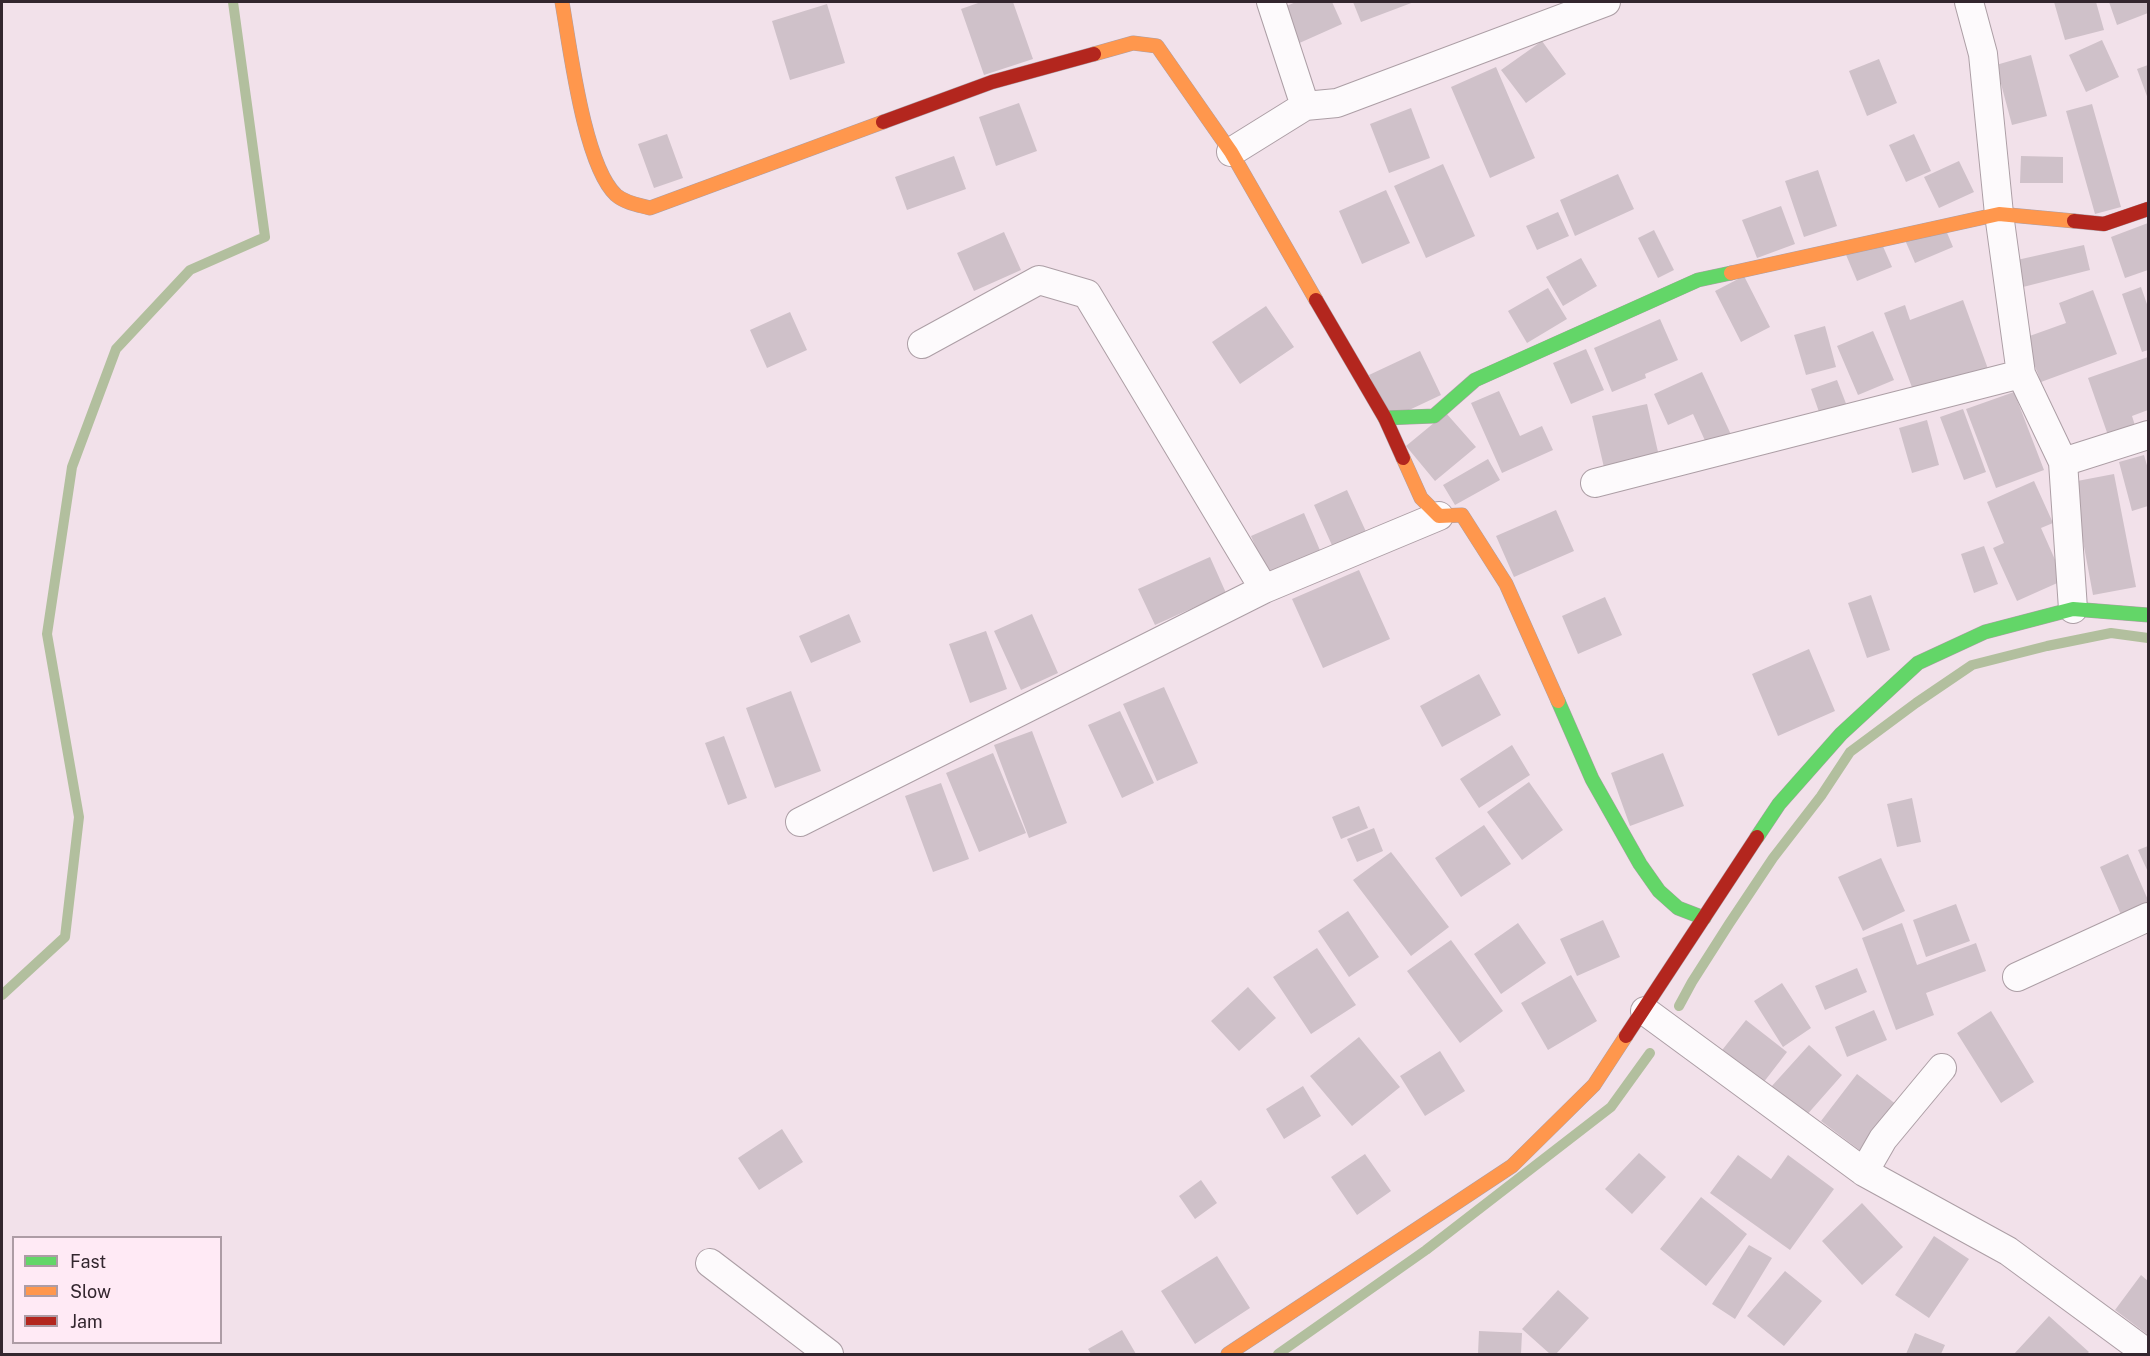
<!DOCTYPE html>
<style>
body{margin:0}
#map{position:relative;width:2150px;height:1356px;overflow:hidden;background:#f2e1ea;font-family:"Public Sans",sans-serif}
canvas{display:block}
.frame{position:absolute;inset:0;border:3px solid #33262e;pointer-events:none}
.legend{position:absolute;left:12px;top:1236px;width:210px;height:108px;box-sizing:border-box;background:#ffeaf5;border:2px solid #ad9ca5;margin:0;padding:8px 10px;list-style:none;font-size:18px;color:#33262e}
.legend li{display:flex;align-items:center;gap:12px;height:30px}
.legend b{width:30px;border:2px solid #ad9ca5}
</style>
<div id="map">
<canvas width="2150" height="1356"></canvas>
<div class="frame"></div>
<ul class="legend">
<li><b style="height:8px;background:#63d668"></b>Fast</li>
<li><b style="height:8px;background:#ff974d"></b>Slow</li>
<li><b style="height:8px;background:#b3261e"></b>Jam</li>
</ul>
</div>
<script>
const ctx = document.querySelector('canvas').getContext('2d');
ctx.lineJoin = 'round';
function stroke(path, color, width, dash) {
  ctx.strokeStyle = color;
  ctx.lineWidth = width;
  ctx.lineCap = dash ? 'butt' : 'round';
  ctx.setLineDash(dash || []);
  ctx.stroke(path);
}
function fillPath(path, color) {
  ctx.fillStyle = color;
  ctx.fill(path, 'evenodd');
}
const stream = new Path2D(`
 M2,995L65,937L79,817L47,634L72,467L116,349L190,270L265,237L233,2
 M1679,1006L1692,982L1729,924L1773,858L1821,796L1850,752L1916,703L1972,665L2047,646L2111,633L2148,638
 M1278,1354L1426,1250L1611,1107L1650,1053`);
const building = new Path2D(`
 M981,2H1013L1033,59L984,75L961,9Z
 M1296,2H1332L1342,24L1295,45L1279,9Z
 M1353,2H1414L1361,22Z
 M2054,2H2096L2104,30L2065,40Z
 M2109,2H2148V13L2117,25Z
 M827,4L845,63L790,80L772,21Z
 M2102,40L2119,77L2086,92L2069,55Z
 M1542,41L1566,74L1526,103L1501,70Z
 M2031,55L2047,116L2012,125L1996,65Z
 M1879,59L1897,103L1867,116L1849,71Z
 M2148,65V99L2137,69Z
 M1496,67L1535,158L1490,178L1451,87Z
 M1019,103L1037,151L996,166L979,117Z
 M2092,104L2121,207L2095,214L2066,111Z
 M1411,108L1430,158L1389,173L1370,124Z
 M667,134L683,178L654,188L638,144Z
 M1914,134L1931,171L1906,182L1889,145Z
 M954,156L966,189L907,210L895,177Z
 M2021,156L2063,157V183H2020Z
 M1959,161L1974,192L1939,208L1924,177Z
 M1443,164L1475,236L1426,258L1394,186Z
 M1818,170L1837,226L1804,237L1785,181Z
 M1618,174L1634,209L1575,236L1560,200Z
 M1386,190L1410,243L1362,264L1339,211Z
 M1781,206L1795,244L1757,258L1742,220Z
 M1558,212L1569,236L1537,250L1526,226Z
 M1943,223L1953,247L1915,263L1905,240Z
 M2148,223V270L2125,278L2111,237Z
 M1654,230L1674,270L1658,278L1638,238Z
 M1004,232L1021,270L974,291L957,253Z
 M1878,235L1892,267L1857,281L1844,250Z
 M2084,245L2090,270L2023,287L2017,260Z
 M1581,258L1597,286L1563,306L1546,277Z
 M1744,276L1770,327L1741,342L1715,291Z
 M2141,287L2148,307V350L2142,352L2122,294Z
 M1548,288L1567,319L1527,343L1508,311Z
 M2093,290L2117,354L2041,382L2024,338L2066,323L2059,303Z
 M1963,300L1992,380L1919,406L1884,313L1905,305L1910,320Z
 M1266,306L1294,347L1240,384L1212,342Z
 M790,312L807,350L767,368L750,330Z
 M1660,319L1678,360L1645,374L1646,378L1612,392L1594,348Z
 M1825,326L1836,367L1806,375L1794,335Z
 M1873,331L1894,380L1858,395L1837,346Z
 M1586,349L1604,390L1571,404L1553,363Z
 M1420,351L1441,395L1390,419L1369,375Z
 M2148,357V410L2132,416L2137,432L2110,441L2088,378Z
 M1702,372L1740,454L1716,465L1693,414L1668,425L1654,394Z
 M1837,380L1853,422L1826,432L1811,389Z
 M1499,391L1520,436L1542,426L1553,450L1502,473L1471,403Z
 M2014,392L2044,470L1996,488L1966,409Z
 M1647,404L1661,465L1609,489L1592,416Z
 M1963,409L1986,472L1964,480L1940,417Z
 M1446,413L1476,447L1435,481L1406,446Z
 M1927,420L1939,465L1912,473L1899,428Z
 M2144,455L2148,469V506L2132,511L2119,462Z
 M1488,459L1500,480L1455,505L1443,485Z
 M2114,474L2136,587L2093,595L2072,482Z
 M2034,481L2053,523L2041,528L2064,580L2017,601L1993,548L2004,543L1987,502Z
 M1347,490L1368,536L1335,552L1314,505Z
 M1556,510L1574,551L1514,577L1496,536Z
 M1304,513L1322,555L1269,578L1251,536Z
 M1984,546L1998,584L1974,593L1961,554Z
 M1210,557L1226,593L1155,625L1138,589Z
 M1359,570L1390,639L1323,668L1292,599Z
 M1871,595L1890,650L1867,658L1848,603Z
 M1605,597L1622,635L1578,654L1562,616Z
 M849,614L861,642L811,663L799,636Z
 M1032,614L1058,673L1021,690L994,631Z
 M986,631L1007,689L970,703L949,644Z
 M1809,649L1835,711L1778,736L1752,674Z
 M1479,674L1501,715L1442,747L1420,706Z
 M1164,687L1198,763L1157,781L1123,704Z
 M791,691L821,771L775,788L746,708Z
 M1120,711L1154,783L1122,798L1088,725Z
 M1032,731L1067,823L1029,838L994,745Z
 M724,736L747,798L728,805L705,743Z
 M1512,745L1530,775L1479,808L1460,779Z
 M993,753L1026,833L979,852L946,773Z
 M1663,753L1684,806L1630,826L1611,773Z
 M1529,782L1563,830L1522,860L1487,812Z
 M941,783L969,859L933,872L905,796Z
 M1912,798L1921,842L1897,847L1887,804Z
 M1359,806L1368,828L1341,839L1332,817Z
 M1484,825L1511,864L1461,897L1435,858Z
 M1374,828L1383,851L1357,862L1347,839Z
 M2148,846V872L2138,850Z
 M1391,852L1449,927L1411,956L1353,880Z
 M2128,854L2148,900V905L2122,917L2100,867Z
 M1881,858L1905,911L1863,931L1838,877Z
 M1956,904L1970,941L1926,957L1913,920Z
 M1348,911L1379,957L1349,977L1318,931Z
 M1603,920L1620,957L1577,976L1560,939Z
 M1518,923L1546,963L1501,994L1474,954Z
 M1902,923L1917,965L1976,943L1986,971L1926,993L1934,1015L1896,1030L1862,938Z
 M1451,940L1503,1011L1460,1043L1407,971Z
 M1317,948L1356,1005L1311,1034L1273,977Z
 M1857,968L1867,992L1825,1010L1815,986Z
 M1571,975L1597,1021L1548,1050L1521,1003Z
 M1782,983L1811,1028L1783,1047L1754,1001Z
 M1248,987L1276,1018L1239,1051L1211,1021Z
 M1874,1010L1887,1040L1847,1057L1835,1027Z
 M1991,1011L2034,1082L2001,1103L1957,1033Z
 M1746,1020L1787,1052L1760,1087L1719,1054Z
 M1359,1037L1400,1087L1352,1126L1310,1076Z
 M1809,1045L1842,1075L1805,1117L1771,1087Z
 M1440,1051L1465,1091L1425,1116L1400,1076Z
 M1857,1074L1897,1105L1862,1152L1821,1121Z
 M1303,1086L1321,1116L1284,1139L1266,1109Z
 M782,1129L803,1162L759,1190L738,1158Z
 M1639,1153L1666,1177L1632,1214L1605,1189Z
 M1365,1154L1391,1191L1357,1215L1331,1177Z
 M1738,1155L1771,1179L1788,1155L1834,1189L1790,1250L1710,1193Z
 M1201,1180L1217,1203L1195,1219L1179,1196Z
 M1701,1197L1747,1234L1706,1286L1660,1249Z
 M1862,1203L1903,1247L1862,1285L1822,1241Z
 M1934,1236L1969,1259L1929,1318L1895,1295Z
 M1749,1245L1772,1258L1735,1319L1712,1304Z
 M1217,1256L1250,1308L1195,1344L1161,1291Z
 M1785,1271L1822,1301L1784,1346L1747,1316Z
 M2141,1275L2148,1281V1335L2115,1310Z
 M1558,1290L1589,1318L1556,1354H1550L1522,1329Z
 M2049,1316L2089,1352L2087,1354H2014Z
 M1122,1330L1136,1354H1091L1088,1349Z
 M1479,1331L1522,1333L1521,1354H1478Z
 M1915,1333L1945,1345L1941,1354H1906Z`);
const street = new Path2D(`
 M1271,2L1305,106
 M1969,2L1983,54L1999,214L2021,374L2063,462L2073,609
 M1231,152L1305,106L1337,103L1606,2
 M922,344L1039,280L1087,294L1264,589
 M2063,462L2148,435
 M1595,483L2021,374
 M800,822L1264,589L1439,516
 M2017,977L2148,917
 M1645,1011L1864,1172L2008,1251L2148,1354
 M1864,1172L1883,1139L1942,1068
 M710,1263L829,1354`);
const fast = new Path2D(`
 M1385,418L1434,416L1475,380L1698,280L1731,273
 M1558,701L1592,779L1640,864L1659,891L1678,908L1704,918
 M1757,837L1779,804L1841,734L1918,663L1985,632L2073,609L2148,615`);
const slow = new Path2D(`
 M562,2C570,47 584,165 616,195C625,203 639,205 650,208L883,122
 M1094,54L1133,43L1157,46L1231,152L1316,300
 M1731,273L1999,214L2074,221
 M1403,458L1421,498L1439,516L1462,515L1506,584L1558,701
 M1228,1354L1512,1166L1594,1085L1626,1036`);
const jam = new Path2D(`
 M883,122L992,82L1094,54
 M2074,221L2104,224L2148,209
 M1316,300L1385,418L1403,458
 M1626,1036L1757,837`);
stroke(stream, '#b2bf9e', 10);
fillPath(building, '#cfc1c9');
stroke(street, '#ac9ea5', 30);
stroke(fast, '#ac9ea5', 15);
stroke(slow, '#ac9ea5', 15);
stroke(jam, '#ac9ea5', 15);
stroke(street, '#fdfafc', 28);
stroke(fast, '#63d668', 14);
stroke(slow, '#ff974d', 14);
stroke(jam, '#b3261e', 14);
</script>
